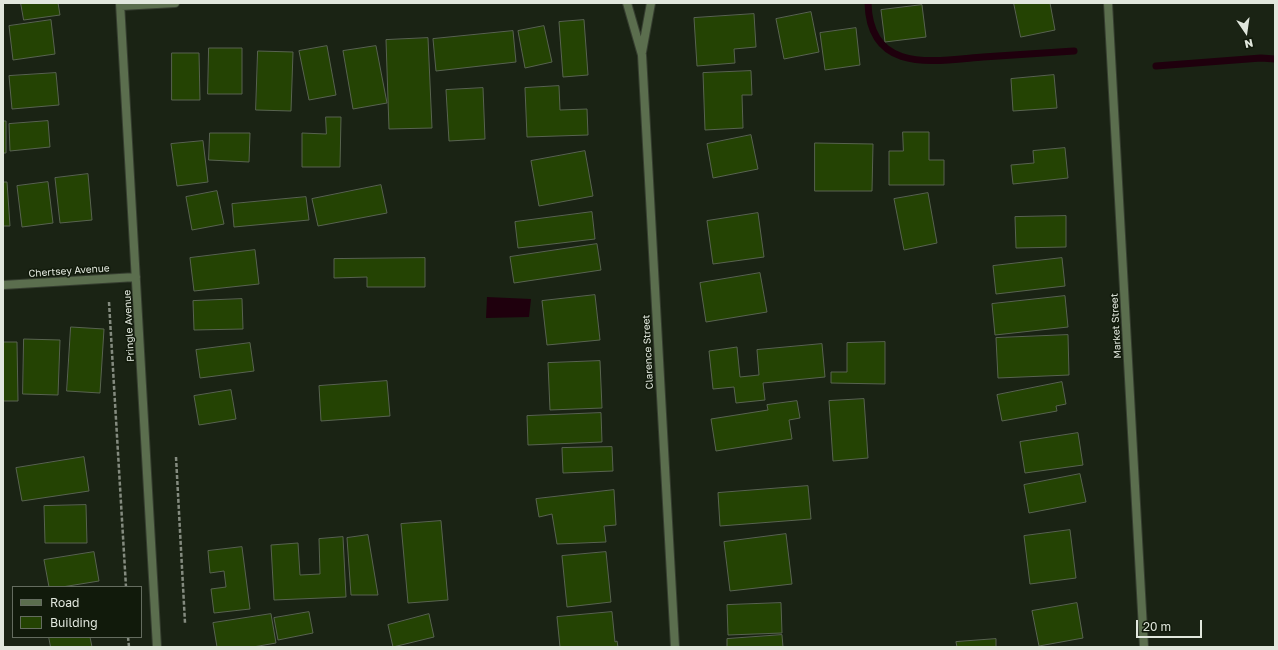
<!DOCTYPE html>
<style>
body{margin:0}
#map{position:relative;width:1278px;height:650px;overflow:hidden;background:#1a2314;font-family:"Golos Text",sans-serif}
canvas{display:block}
.frame{position:absolute;inset:0;border:4px solid #e1e7dd;pointer-events:none}
.legend{position:absolute;left:12px;top:586px;width:130px;height:52px;box-sizing:border-box;background:#111a0b;border:1px solid #646c5f;margin:0;padding:5px 7px;list-style:none;font-size:12px;color:#e1e7dd}
.legend li{display:flex;align-items:center;gap:8px;height:20px}
.legend b{width:20px;border:1px solid #646c5f}
.north{position:absolute;left:1226px;top:12px;width:40px;height:40px;-webkit-text-stroke:3px #111a0b;paint-order:stroke;rotate:167deg;font-size:11px;font-weight:700;line-height:16px;text-align:center;color:#e1e7dd}
.north::after{content:'';display:block;margin:auto;width:14px;height:18px;background:#e1e7dd;clip-path:polygon(50% 0,100% 100%,50% 72%,0 100%)}
.scale{position:absolute;left:1136px;top:620px;width:66px;height:18px;box-sizing:border-box;border:2px solid #e1e7dd;border-top:0;padding-left:5px;font-size:12px;line-height:14px;white-space:nowrap;color:#e1e7dd;-webkit-text-stroke:3px #111a0b;paint-order:stroke}
</style>
<div id="map">
<canvas width="1278" height="650"></canvas>
<div class="frame"></div>
<ul class="legend">
<li><b style="height:5px;background:#5b6e4e"></b>Road</li>
<li><b style="height:11px;background:#244303"></b>Building</li>
</ul>
<div class="north">N</div>
<div class="scale">20 m</div>
</div>
<script>
const ctx = document.querySelector('canvas').getContext('2d');
ctx.lineJoin = 'round';
function fillPath(path, color) {
  ctx.fillStyle = color;
  ctx.fill(path, 'evenodd');
}
function stroke(path, color, width, dash) {
  ctx.strokeStyle = color;
  ctx.lineWidth = width;
  ctx.lineCap = dash ? 'butt' : 'round';
  ctx.setLineDash(dash || []);
  ctx.stroke(path);
}
function drawText(font, color, halo, rows, align = 'center') {
  ctx.font = font + ' "Golos Text",sans-serif';
  ctx.lineWidth = 3;
  ctx.setLineDash([]);
  ctx.textBaseline = 'middle';
  ctx.strokeStyle = halo;
  ctx.fillStyle = color;
  for (const [text, x, y, turn = 0] of rows) {
    ctx.save();
    ctx.translate(x, y);
    ctx.rotate((+turn || 0) * Math.PI / 180);
    ctx.textAlign = isNaN(turn) ? turn : align;
    if (halo) ctx.strokeText(text, 0, 0);
    ctx.fillText(text, 0, 0);
    ctx.restore();
  }
}
const water = new Path2D(`
 M487,297L531,299L529,317L486,318Z`);
const stream = new Path2D(`
 M868,3C870,74 933,61 983,57C1013,55 1044,53 1074,51
 M1156,66L1261,58L1275,59`);
const building = new Path2D(`
 M21,3H58L60,15L24,20Z
 M1014,3H1050L1055,30L1021,37Z
 M922,5L926,37L885,42L881,10Z
 M811,12L819,52L784,59L776,19Z
 M754,14L756,47L734,49L735,63L697,66L694,18Z
 M51,20L55,54L13,60L9,26Z
 M584,20L588,75L563,77L559,22Z
 M544,26L552,62L525,68L518,31Z
 M856,28L860,65L825,70L820,33Z
 M513,31L516,62L436,71L433,39Z
 M428,38L432,128L389,129L386,40Z
 M327,46L336,95L309,100L299,51Z
 M376,46L387,103L353,109L343,51Z
 M209,48H242V94H208Z
 M258,51L293,52L291,111L256,110Z
 M172,53H199L200,100H172Z
 M751,71L752,95H742L743,128L705,130L703,73Z
 M56,73L59,105L12,109L9,76Z
 M1054,75L1057,108L1013,111L1011,79Z
 M559,86L560,110L587,109L588,135L527,137L525,88Z
 M483,88L485,139L449,141L446,90Z
 M326,117H341L340,167H302V133L326,134Z
 M3,121H6V153H3Z
 M48,121L50,147L10,151L9,124Z
 M903,132H929V160H944V185H889V151H903Z
 M210,133H250L249,162L209,160Z
 M751,135L758,169L713,178L707,144Z
 M203,141L208,182L177,186L171,144Z
 M815,143L873,144L872,191H815Z
 M1065,148L1068,178L1013,184L1011,165L1034,163L1033,151Z
 M585,151L593,196L539,206L531,161Z
 M88,174L92,220L60,223L55,178Z
 M3,182H7L10,226H3Z
 M48,182L53,223L22,227L17,186Z
 M381,185L387,213L318,226L312,199Z
 M217,191L224,224L192,230L186,197Z
 M928,193L937,243L904,250L894,199Z
 M306,197L309,220L234,227L232,204Z
 M592,212L595,239L518,248L515,222Z
 M758,213L764,257L713,264L707,221Z
 M1066,216V247L1016,248L1015,217Z
 M597,244L601,270L514,283L510,257Z
 M255,250L259,284L194,291L190,258Z
 M425,258V287H367V277L334,278V259Z
 M1062,258L1065,286L996,294L993,266Z
 M760,273L767,312L706,322L700,283Z
 M595,295L600,340L547,345L542,301Z
 M1065,296L1068,327L995,335L992,304Z
 M242,299L243,329L194,330L193,301Z
 M71,327L104,329L100,393L67,391Z
 M1068,335L1069,375L998,378L996,338Z
 M24,339L60,340L58,395L23,394Z
 M3,342H17L18,401H3Z
 M885,342V384L831,383V372H847V343Z
 M250,343L254,371L200,378L196,350Z
 M822,344L825,377L763,383L765,400L736,403L734,387L713,389L709,351L737,347L740,377L759,375L757,350Z
 M600,361L602,408L550,410L548,363Z
 M387,381L390,416L321,421L319,386Z
 M1062,382L1066,404L1056,406L1057,411L1002,421L997,395Z
 M231,390L236,419L199,425L194,396Z
 M864,399L868,458L833,461L829,401Z
 M797,401L800,418L789,420L792,439L716,451L711,419L768,410L767,405Z
 M601,413L602,442L528,445L527,416Z
 M1078,433L1083,465L1025,473L1020,442Z
 M612,447L613,471L563,473L562,448Z
 M84,457L89,491L22,501L16,468Z
 M1080,474L1086,502L1029,513L1024,485Z
 M808,486L811,519L720,526L718,493Z
 M614,490L616,525L604,526L606,542L557,544L552,514L539,517L536,499Z
 M86,505L87,543H45L44,506Z
 M441,521L448,600L408,603L401,524Z
 M1070,530L1076,578L1030,584L1024,536Z
 M786,534L792,584L730,591L724,542Z
 M368,535L378,595H351L347,538Z
 M343,537L346,597L274,600L271,545L298,543L300,575L320,574L319,539Z
 M242,547L250,609L214,613L211,589L226,587L224,571L210,573L208,551Z
 M94,552L99,581L62,587H49L44,560Z
 M606,552L611,602L567,607L562,556Z
 M781,603L782,633L728,635L727,605Z
 M1077,603L1083,638L1039,646L1032,611Z
 M309,612L313,633L278,640L274,618Z
 M612,612L615,642L617,641L618,647H560L557,617Z
 M271,614L276,643L253,647H217L213,623Z
 M429,614L434,637L393,647L388,625Z
 M782,635L783,647H727V639Z
 M49,637H90L92,647H51Z
 M996,639V647H957L956,642Z`);
const path = new Path2D(`
 M109,302L126,587
 M176,457L185,623
 M128,637L129,647`);
const street = new Path2D(`
 M120,3L157,647
 M627,3L642,55L675,647
 M1108,3L1144,647
 M121,6L175,3
 M642,52L651,3
 M3,285L136,277`);
const streetNames = [
 ["Chertsey Avenue",69,271,-4],
 ["Pringle Avenue",129,326,-93],
 ["Market Street",1116,326,-93],
 ["Clarence Street",648,352,-93]
];
fillPath(water, '#1f000d');
stroke(stream, '#1f000d', 7);
fillPath(building, '#244303');
stroke(building, '#586350', 1);
stroke(street, '#363e30', 10);
stroke(path, '#848b7f', 2.5, [4, 2]);
stroke(street, '#5b6e4e', 8);
drawText('10px', '#e1e7dd', '#111a0b', streetNames);
</script>
